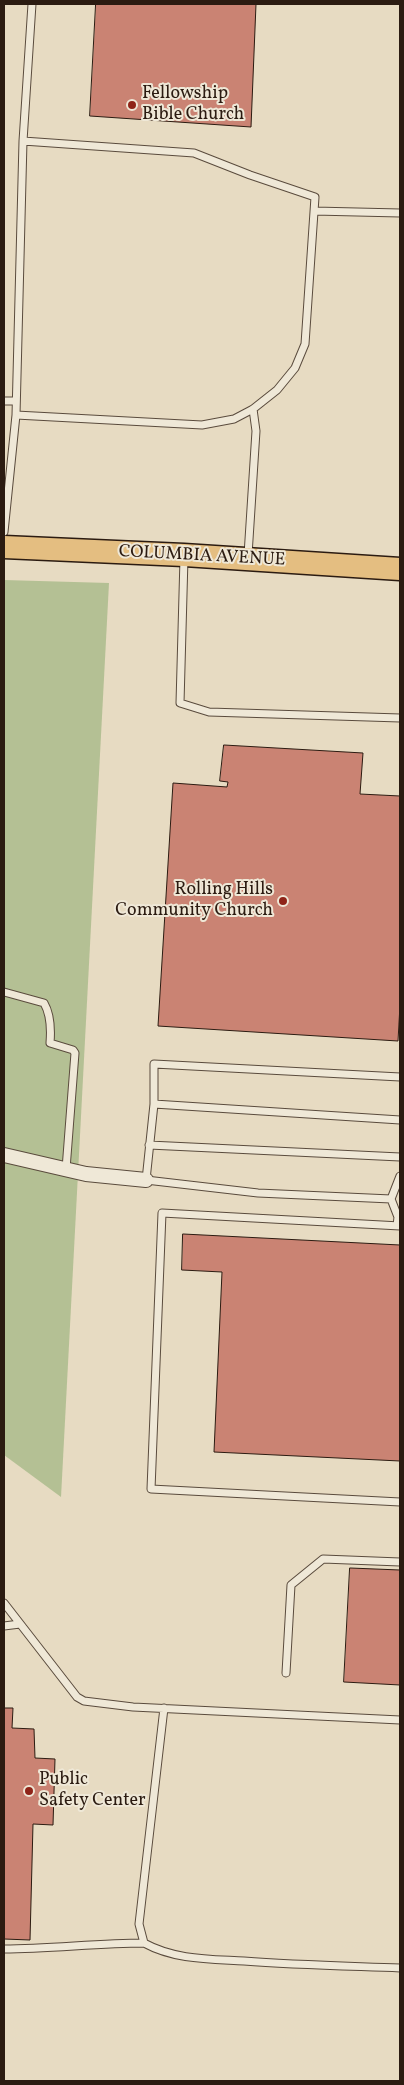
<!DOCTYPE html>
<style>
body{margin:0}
#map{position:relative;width:404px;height:2085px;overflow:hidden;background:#e7dbc2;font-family:Vollkorn,serif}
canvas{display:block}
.frame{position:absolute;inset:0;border:5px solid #2b1b11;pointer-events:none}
</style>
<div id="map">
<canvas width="404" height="2085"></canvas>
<div class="frame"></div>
</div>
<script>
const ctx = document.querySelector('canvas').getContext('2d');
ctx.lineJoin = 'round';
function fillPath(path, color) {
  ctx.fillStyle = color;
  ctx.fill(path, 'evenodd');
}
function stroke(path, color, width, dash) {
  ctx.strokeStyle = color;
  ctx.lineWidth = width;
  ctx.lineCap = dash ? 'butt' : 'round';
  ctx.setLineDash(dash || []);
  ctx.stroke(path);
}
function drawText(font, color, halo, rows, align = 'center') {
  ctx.font = font + ' Vollkorn,serif';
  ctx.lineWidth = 4;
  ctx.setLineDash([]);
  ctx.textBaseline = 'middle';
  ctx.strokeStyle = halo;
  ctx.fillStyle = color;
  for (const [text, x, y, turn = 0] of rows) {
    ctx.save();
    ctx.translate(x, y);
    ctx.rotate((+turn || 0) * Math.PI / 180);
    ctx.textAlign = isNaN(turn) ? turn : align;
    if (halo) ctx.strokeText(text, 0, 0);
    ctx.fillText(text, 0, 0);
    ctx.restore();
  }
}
const green = new Path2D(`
 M4,580L109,583L61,1497L4,1455Z`);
const building = new Path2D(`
 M96,4H256L251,127L90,116Z
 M224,745L363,753L360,794L400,796V1005L398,1041L158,1026L173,783L227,787L228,782L220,781Z
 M183,1234L400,1245V1461L214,1452L222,1272L182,1270Z
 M350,1568L400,1570V1685L344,1682Z
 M4,1705V1708H13L12,1728L34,1729L35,1758L55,1759L53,1825L33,1824L30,1940L4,1939Z`);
const lane = new Path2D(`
 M23,141L32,4
 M314,211L400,213
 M4,401H16
 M4,532L16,415L23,141L194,153L250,175L315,197L305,344L295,368L277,390L253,409L234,419L202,425L16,415
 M248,555L256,431L253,409
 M184,558L180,703L209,712L400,718
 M4,992L44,1003C51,1015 51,1031 50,1043L73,1050L75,1053L66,1169
 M154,1104V1064L400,1077
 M400,1120L154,1104L146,1180L258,1193L391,1199L400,1176
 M149,1145L400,1157
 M391,1199L398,1217L397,1226
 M400,1226L162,1213L151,1489L400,1502
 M4,1603L77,1697L84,1701L133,1707L400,1720
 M4,1626L20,1624
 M286,1673L291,1585L323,1559L400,1562
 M164,1708L139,1924L144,1943C175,1960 210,1959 244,1961C296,1965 348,1966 400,1968
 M4,1949C51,1949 97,1943 144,1943`);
const street = new Path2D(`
 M4,1155L86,1174L146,1180`);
const primary = new Path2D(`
 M4,547L184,555L400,569`);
const markers = [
 [132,105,5,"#8f2418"],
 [283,901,5,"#8f2418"],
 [29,1791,5,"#8f2418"]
];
const poiNames = [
 ["Fellowship",142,95],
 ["Bible Church",142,116],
 ["Rolling Hills",273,891,"right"],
 ["Community Church",273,912,"right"],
 ["Public",39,1781],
 ["Safety Center",39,1802]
];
const streetNames = [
 ["COLUMBIA AVENUE",202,557,3]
];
fillPath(green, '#b4c094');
fillPath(building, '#ca8373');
stroke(building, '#2b1b11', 1);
stroke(lane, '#5a4b3d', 9);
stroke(street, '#5a4b3d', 16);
stroke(primary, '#2b1b11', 25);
stroke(lane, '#efe8d7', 7);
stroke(street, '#efe8d7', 14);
stroke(primary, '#e4be81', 22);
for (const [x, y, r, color] of markers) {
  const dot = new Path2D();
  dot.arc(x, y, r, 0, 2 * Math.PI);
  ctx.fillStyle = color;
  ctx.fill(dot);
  stroke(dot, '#efe8d7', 2);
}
drawText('18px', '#2b1b11', '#efe8d7', poiNames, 'left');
drawText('18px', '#2b1b11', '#efe8d7', streetNames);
</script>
